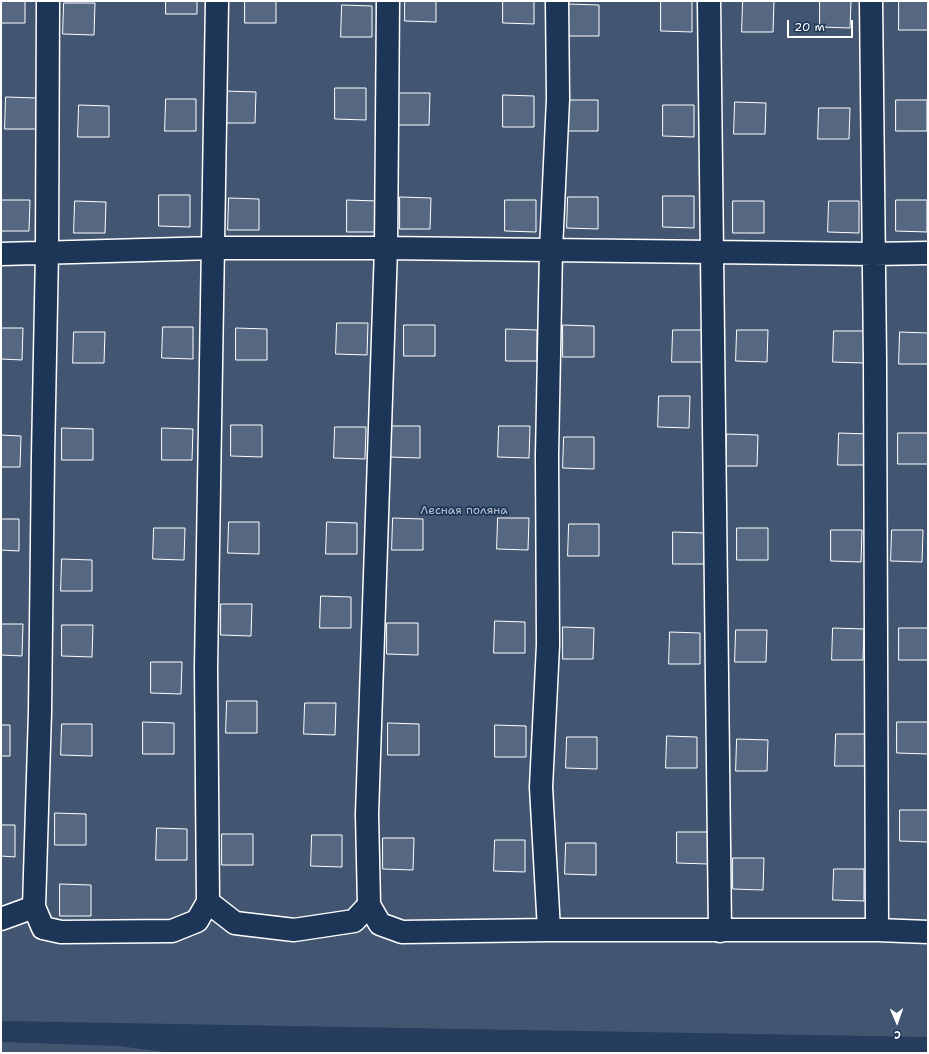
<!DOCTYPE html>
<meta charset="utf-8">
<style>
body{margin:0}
#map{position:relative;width:929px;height:1054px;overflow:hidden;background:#263d5e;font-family:"Shantell Sans",sans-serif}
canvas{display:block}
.frame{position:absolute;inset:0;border:2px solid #fff;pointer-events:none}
.north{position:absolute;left:877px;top:1002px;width:40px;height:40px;-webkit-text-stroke:3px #1d3557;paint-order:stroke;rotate:178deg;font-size:11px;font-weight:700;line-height:16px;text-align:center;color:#fff}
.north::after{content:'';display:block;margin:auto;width:14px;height:18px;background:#fff;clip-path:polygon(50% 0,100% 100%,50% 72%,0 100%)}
.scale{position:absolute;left:787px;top:20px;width:66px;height:18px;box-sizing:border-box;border:2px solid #fff;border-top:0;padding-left:5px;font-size:12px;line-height:14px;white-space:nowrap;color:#fff;-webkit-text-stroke:3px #1d3557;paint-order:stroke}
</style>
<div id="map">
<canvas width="929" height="1054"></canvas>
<div class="frame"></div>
<div class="north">С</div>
<div class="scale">20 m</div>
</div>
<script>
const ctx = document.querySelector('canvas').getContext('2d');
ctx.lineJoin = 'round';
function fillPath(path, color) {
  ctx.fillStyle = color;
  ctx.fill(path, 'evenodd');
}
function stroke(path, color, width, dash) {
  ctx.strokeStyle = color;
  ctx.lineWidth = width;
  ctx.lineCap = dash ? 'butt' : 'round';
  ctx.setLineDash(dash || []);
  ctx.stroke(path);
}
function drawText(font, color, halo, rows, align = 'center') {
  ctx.font = font + ' "Shantell Sans",sans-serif';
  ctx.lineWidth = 3.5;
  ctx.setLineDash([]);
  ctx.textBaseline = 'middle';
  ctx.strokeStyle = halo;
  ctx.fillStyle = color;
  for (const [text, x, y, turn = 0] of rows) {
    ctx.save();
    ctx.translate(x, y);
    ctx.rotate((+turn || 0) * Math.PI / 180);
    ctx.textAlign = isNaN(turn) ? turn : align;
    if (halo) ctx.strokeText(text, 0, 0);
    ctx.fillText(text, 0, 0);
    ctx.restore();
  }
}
const green = new Path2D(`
 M1,1H928V1037L1,1021Z
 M1,1042L118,1046L173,1053H1Z`);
const building = new Path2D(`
 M1,1H25V23H1Z
 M166,1H197V14H166Z
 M245,1H276V23H245Z
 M405,1H436V22L405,21Z
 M503,1H534V24L503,23Z
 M661,1H692V32L661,31Z
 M743,1H774L773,32H742Z
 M820,1H851L850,28L820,27Z
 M899,1H928V30H899Z
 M64,3H95L94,35L63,34Z
 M568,4L599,5V36H568Z
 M342,5L372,6V37H341Z
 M335,88H366V120L335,119Z
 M225,91L256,92L255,123H224Z
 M399,93H430L429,125H398Z
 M503,95L534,96V127H503Z
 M6,97L37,98L36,129H5Z
 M166,99H196V131H165Z
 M568,100H598V131H567Z
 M896,100H927V131H896Z
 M735,102L766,103L765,134H734Z
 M79,105L109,106V137H78Z
 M663,105H694V137L663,136Z
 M819,108H850L849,139H818Z
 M159,195H190V227L159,226Z
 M663,196H694V228L663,227Z
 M400,197L431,198L430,229H400Z
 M568,197H598V229L567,228Z
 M229,198L259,199V230H228Z
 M1,200H30L29,231H1Z
 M347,200L378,201V232H347Z
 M505,200H536V232L505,231Z
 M896,200H927V232L896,231Z
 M75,201L106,202L105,233H74Z
 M733,201H764V233H733Z
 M829,201H859V233L828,232Z
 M337,323H368L367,355L336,354Z
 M404,325H435V356H404Z
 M563,325L594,326V357H563Z
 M163,327H193V359L162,358Z
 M1,328H23L22,360L1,359Z
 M236,328L267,329V360H236Z
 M506,329L537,330V361H506Z
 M673,330H703V362H672Z
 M737,330H768L767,362L736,361Z
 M834,331H865L864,363L833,362Z
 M74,332H105L104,363H73Z
 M900,332L928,333V364H899Z
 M659,396H690L689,428L658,427Z
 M231,425H262V457L231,456Z
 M389,426H420V458L389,457Z
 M499,426H530L529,458L498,457Z
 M335,427H366L365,459L334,458Z
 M62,428L93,429V460H62Z
 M162,428L193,429L192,460H162Z
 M839,433L870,434L869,465H838Z
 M898,433H928V464H898Z
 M727,434L758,435L757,466H726Z
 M1,435L21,436L20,467H1Z
 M564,437H594V469L563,468Z
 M393,518L423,519V550H392Z
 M498,518H529L528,550L497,549Z
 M1,519H19V551L1,550Z
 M229,522H259V554L228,553Z
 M327,522L357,523V554H326Z
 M569,524H599V556H568Z
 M154,528H185L184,560L153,559Z
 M737,528H768V560H737Z
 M831,530H862L861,562L831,561Z
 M892,530H923L922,562L891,561Z
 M673,532L704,533V564H673Z
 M62,559L92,560V591H61Z
 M321,596L351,597V628H320Z
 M221,604H252L251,636L221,635Z
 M495,621L525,622V653H494Z
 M387,623H418V655L387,654Z
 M1,624H23L22,656L1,655Z
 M62,625H93L92,657L62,656Z
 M563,627L594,628L593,659H563Z
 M833,628L864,629L863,660H832Z
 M899,628H928V660H899Z
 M736,630H767L766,662H735Z
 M670,632L700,633V664H669Z
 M151,662H182L181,694L151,693Z
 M227,701H257V733H226Z
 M305,703H336L335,735L304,734Z
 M143,722L174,723V754H143Z
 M897,722H928V754L897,753Z
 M388,723L419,724V755H388Z
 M62,724H92V756L61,755Z
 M1,725H10V756H1Z
 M495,725L526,726V757H495Z
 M836,734H866V766H835Z
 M667,736L697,737V768H666Z
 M567,737H597V769L566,768Z
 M737,739L768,740L767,771H736Z
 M900,810H928V842L900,841Z
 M55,813L86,814V845H55Z
 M1,825H15V857L1,856Z
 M157,828L187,829V860H156Z
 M677,832H708V864L677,863Z
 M222,834H253V865H222Z
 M312,835H342V867L311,866Z
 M383,838H414L413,870L383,869Z
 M495,840H525V872L494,871Z
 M566,843H596V875L565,874Z
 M733,858H764L763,890L733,889Z
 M834,869H864V901L833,900Z
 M60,884L91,885V916H60Z`);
const minor = new Path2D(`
 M48,1L47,252L43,456L40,712L34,907L43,928L61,932L172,931L197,921L208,902L206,667L217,1
 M388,1L386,248L367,814L369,905L380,924L402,932L549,930H877L928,932
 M709,1C715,311 719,621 720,931
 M871,1L875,361L877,930
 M1,254L214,248H386L874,254L928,253
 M208,902L235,923L294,930L354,921L369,905
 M1,919L34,907
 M549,930L541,787L548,645L547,455L551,250L558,99L557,1`);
const parkNames = [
 ["Лесная поляна",464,511]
];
fillPath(green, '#425672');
fillPath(building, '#556781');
stroke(building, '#fff', 1);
stroke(minor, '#fff', 25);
stroke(minor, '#1d3557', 22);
drawText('12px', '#bdc4ce', '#1d3557', parkNames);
</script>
